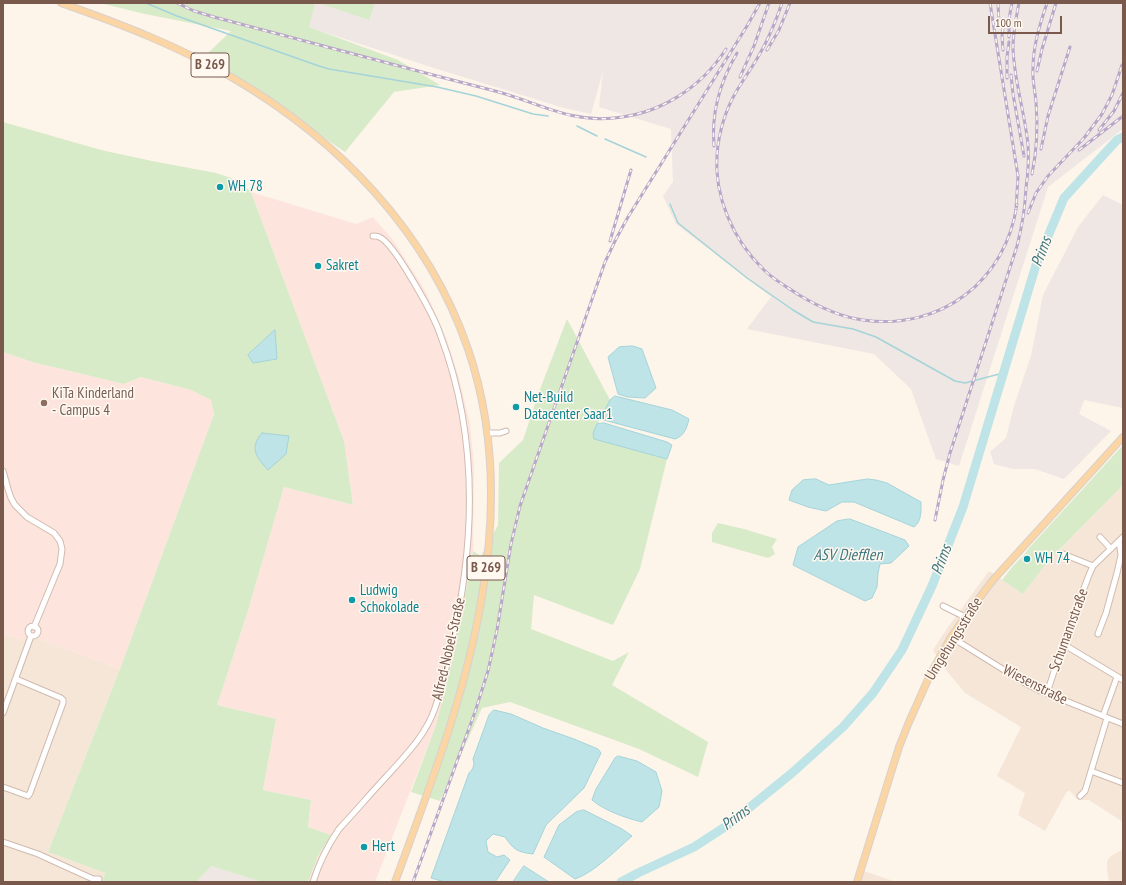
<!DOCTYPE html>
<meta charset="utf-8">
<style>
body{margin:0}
#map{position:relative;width:1126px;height:885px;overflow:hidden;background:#fdf4ea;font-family:"PT Sans Narrow",sans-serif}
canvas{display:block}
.frame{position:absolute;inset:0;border:4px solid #79594c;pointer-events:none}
.scale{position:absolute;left:988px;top:16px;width:74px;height:18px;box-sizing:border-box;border:2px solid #79594c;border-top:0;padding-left:5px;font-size:12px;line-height:14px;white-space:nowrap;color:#79594c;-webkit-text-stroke:3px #fff9f1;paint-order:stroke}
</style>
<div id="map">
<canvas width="1126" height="885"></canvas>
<div class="frame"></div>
<div class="scale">100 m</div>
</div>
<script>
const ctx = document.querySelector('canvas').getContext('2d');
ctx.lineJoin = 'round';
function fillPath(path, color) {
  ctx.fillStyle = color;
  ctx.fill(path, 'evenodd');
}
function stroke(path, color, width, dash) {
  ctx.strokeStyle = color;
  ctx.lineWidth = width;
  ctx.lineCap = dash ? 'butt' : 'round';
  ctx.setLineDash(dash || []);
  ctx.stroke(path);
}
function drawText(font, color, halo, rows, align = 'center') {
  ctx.font = font + ' "PT Sans Narrow",sans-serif';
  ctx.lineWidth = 3;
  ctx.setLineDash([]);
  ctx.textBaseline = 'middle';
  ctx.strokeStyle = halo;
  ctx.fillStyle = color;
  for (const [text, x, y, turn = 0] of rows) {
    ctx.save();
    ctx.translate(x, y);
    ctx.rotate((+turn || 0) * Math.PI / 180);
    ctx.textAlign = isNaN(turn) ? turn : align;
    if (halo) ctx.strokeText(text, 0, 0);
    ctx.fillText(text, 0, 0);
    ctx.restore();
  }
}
const residential = new Path2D(`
 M1123,485V822L1089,800H1082L1077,799L1070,791H1068L1066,793L1045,831L1018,815L1025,793L997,776L1021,727L965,693L942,665L933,650L948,627L989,571L1023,594L1049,560Z
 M3,634L20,639H39L120,669L48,852L105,873L102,882H3Z
 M1123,849V882H1109L1107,869V861L1111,856Z
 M864,871L896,882H861Z`);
const commercial = new Path2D(`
 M251,192L356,224L373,217L393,240L426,292L447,340L459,378L470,424L474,466L473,551L457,641L436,725L375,882H308L318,856L331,835L308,827L311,800L263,790L276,719L217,705L247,614L284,487L353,505L344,441Z
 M3,352L32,362L124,384L141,377L191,390L211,400L214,414L120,669L39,639H20L3,634Z`);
const industrial = new Path2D(`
 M315,3H1123V129L1048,187L959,466L936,459L911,389L874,354L747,329L771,297L676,224L663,196L673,182L671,129L599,107L603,71L591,114L564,108L434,68L308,27Z
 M1103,195L1123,205V408L1084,400L1079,414L1111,431L1064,479L1035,469H1013L994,464L990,452L1006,438L1014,406L1031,356L1043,295L1078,227Z
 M211,866L262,882H197L200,878Z`);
const green = new Path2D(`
 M100,3H315L309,27L398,60L440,85L394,92L345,152L205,56L231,31L145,14Z
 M319,3H375L369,20Z
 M3,122L101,150L152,161L216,173L237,180L251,192L344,441L353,505L284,487L247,614L217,705L276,719L263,790L311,800L308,827L331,835L318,856L308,882H262L211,866L200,878L197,882H102L105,873L48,852L120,669L214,414L211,400L191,390L141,377L124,384L32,362L3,352Z
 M567,319L610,400L593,433L594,438L667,459L640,569L613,625L534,595L531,629L613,661L629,652L612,685L708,742L698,777L639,749L510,702L482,708L440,801L411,792L436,725L457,641L473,551L481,556L498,525L499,463L523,440L539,392Z
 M1123,445V485L1049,560L1023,594L1002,580L1013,566L1024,555L1029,548Z
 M718,523L744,529L777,539L772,547L775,554L768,558L712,542V533Z`);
const water = new Path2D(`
 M275,330L277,359L253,363L248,355Z
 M633,346L642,349L656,388L645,398L628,397L618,394L608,357L619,347Z
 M615,396L672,410L689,419C687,428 684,436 675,439L600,419L610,400Z
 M604,423L667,442L672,445L667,459L594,439L593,433L597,424Z
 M262,433L289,436L286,454L268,470C256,457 249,448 262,433Z
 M816,479L829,485L867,479L876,480L887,483L921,502C921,511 922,521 914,527L854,502H842L826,511L808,507L789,500L792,490L803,480Z
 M850,519L905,540L909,546L891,563L880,564L878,573L877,587L872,598L865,601L793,565L798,547L837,521Z
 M494,710L511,714L543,728L574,739L598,749L601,753L584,788L546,825L533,854C517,852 514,850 505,837L493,834L486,841L488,852L497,857L504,855L510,860L495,882H445L431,878L469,773C473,769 475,765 473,759L489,715Z
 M618,756L637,761L656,772L662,791L659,807L642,822C626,818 605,811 592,800L596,789L615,758Z
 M584,810L622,829L632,836C616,850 595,872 575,879L544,857L559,825L576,812Z
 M524,866L549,882H513Z`);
const stream = new Path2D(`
 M146,3L177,16L319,66L329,69L437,87L476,96L533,114L548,116
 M577,126L597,136
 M605,139L646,157
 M670,204L678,223L747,278L793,310L813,322L853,329L876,337L955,381L965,383L1003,373`);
const river = new Path2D(`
 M621,882L638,873L694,847L728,825L792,773L843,727L873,693L902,650L932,586L963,507L1036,265L1064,198L1117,140L1123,137`);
const minor = new Path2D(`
 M487,433H500L506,431
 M3,471L8,489L11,498L15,505L27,517L54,533L60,541L62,549L60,564L34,627
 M1100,537L1111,549
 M1063,554L1093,566
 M943,606L965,617
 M28 631a5 5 0 1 1 10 0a5 5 0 1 1-10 0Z
 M1098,634L1106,613L1117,573L1121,555L1119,541
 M951,637L1025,683L1041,691L1103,716L1123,724
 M1063,644L1123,680
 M1047,693L1063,644L1089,575L1093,566L1123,537
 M3,713L31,636
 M1103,716L1117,677
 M1091,771L1123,783
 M3,787L28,796L30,793L63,703V700L61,698L16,679
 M1080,796L1085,791L1107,718
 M3,842L38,854L93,879H99
 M313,882C319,863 328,845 339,829C355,812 370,794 386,777C405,756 426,735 435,708C442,688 446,667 451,647C476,542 479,436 440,334C434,316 423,298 413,281C407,271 390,241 379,237C378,236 375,236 373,236`);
const major = new Path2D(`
 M61,3C121,24 178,46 233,78C339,140 428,232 468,349C495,428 496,514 482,596C466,694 429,789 395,882
 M857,882L899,747L909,722L930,675L951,637L965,617L993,580L1123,437`);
const rail = new Path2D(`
 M177,3L194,11L214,17C307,42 401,67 495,91C537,102 569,123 614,118C660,114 701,88 726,49
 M782,3C776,21 768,40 758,57C751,69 743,80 736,92C725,111 719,132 717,154C714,197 733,240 764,270C774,280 787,287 799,295C819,307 840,317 863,320C941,331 1006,281 1017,204
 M990,3L1018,176L1016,209
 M998,3L999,24
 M1009,37V19L1012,3
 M767,50L779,30L790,3
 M1003,50L1002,36L1004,20
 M1037,71L1042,49L1056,3
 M1011,75L1013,94L1024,156
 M740,77L754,46L769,3
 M1007,78V57L1009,42
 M1099,130L1114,111L1123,93
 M714,146C711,113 720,82 737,53
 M1041,149L1048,116L1070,47
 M1079,150L1123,116
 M1032,174C1037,150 1038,126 1036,102C1035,90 1032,80 1033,68C1033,46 1040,24 1047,3
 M1028,213L1036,193L1048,176L1084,138L1102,114L1112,95L1122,65
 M610,241L631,170
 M935,520L943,480L950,453L1017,246C1022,227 1025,208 1026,188C1028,174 1029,160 1028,145C1025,113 1014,81 1013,48C1013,33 1016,18 1019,3
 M413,882L475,712L488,671L497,630L511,544L520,506L605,262L616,239L628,217L747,26L760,3`);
const markers = [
 [220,187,4,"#0f9aa8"],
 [318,266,4,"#0f9aa8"],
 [44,403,4,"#8d6e63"],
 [516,407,4,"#0f9aa8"],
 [1027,559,4,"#0f9aa8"],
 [352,600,4,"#0f9aa8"],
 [364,847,4,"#0f9aa8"]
];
const shields = [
 [210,65,38],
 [486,568,38]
];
const shieldNames = [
 ["B 269",210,65],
 ["B 269",486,568]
];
const cultureNames = [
 ["WH 78",228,187],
 ["Sakret",326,266],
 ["Net-Build",524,398],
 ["Datacenter Saar1",524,415],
 ["WH 74",1035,559],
 ["Ludwig",360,591],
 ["Schokolade",360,608],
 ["Hert",372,847]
];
const educationNames = [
 ["KiTa Kinderland",52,394],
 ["- Campus 4",52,411]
];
const streetNames = [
 ["Schumannstraße",1069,630,-70],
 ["Umgehungsstraße",954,639,-58],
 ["Alfred-Nobel-Straße",449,649,-77],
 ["Wiesenstraße",1035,685,27]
];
const waterNames = [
 ["Prims",1042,252,-69],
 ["ASV Diefflen",848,555],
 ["Prims",942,560,-69],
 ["Prims",736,818,-37]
];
fillPath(residential, '#f5e6d8');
fillPath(commercial, '#fde5de');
fillPath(industrial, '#eee7e3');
fillPath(green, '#d8ebc8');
fillPath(water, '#bee4e7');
stroke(water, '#a4d4d9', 1);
stroke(stream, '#a4d4d9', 1.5);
stroke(river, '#bee4e7', 9);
stroke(minor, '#d0bbaf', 7);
stroke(major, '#d9d1cd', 8);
stroke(minor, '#fff', 5);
stroke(major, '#fbd5a3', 6);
stroke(rail, '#b7a7c8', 3);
stroke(rail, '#fff9f1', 1.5, [4.5]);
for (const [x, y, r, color] of markers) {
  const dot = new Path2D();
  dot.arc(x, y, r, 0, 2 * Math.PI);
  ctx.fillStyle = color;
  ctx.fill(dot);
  stroke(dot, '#fff9f1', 1.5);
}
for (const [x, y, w] of shields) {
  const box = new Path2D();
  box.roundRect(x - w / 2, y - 12, w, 24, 3);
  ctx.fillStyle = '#fff9f1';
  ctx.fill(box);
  stroke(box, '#79594c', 1);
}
drawText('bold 14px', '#79594c', null, shieldNames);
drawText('15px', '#0d838f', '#fff9f1', cultureNames, 'left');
drawText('15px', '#785e54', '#fff9f1', educationNames, 'left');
drawText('15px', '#79594c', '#fff9f1', streetNames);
drawText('italic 16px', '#40777d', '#fff9f1', waterNames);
</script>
